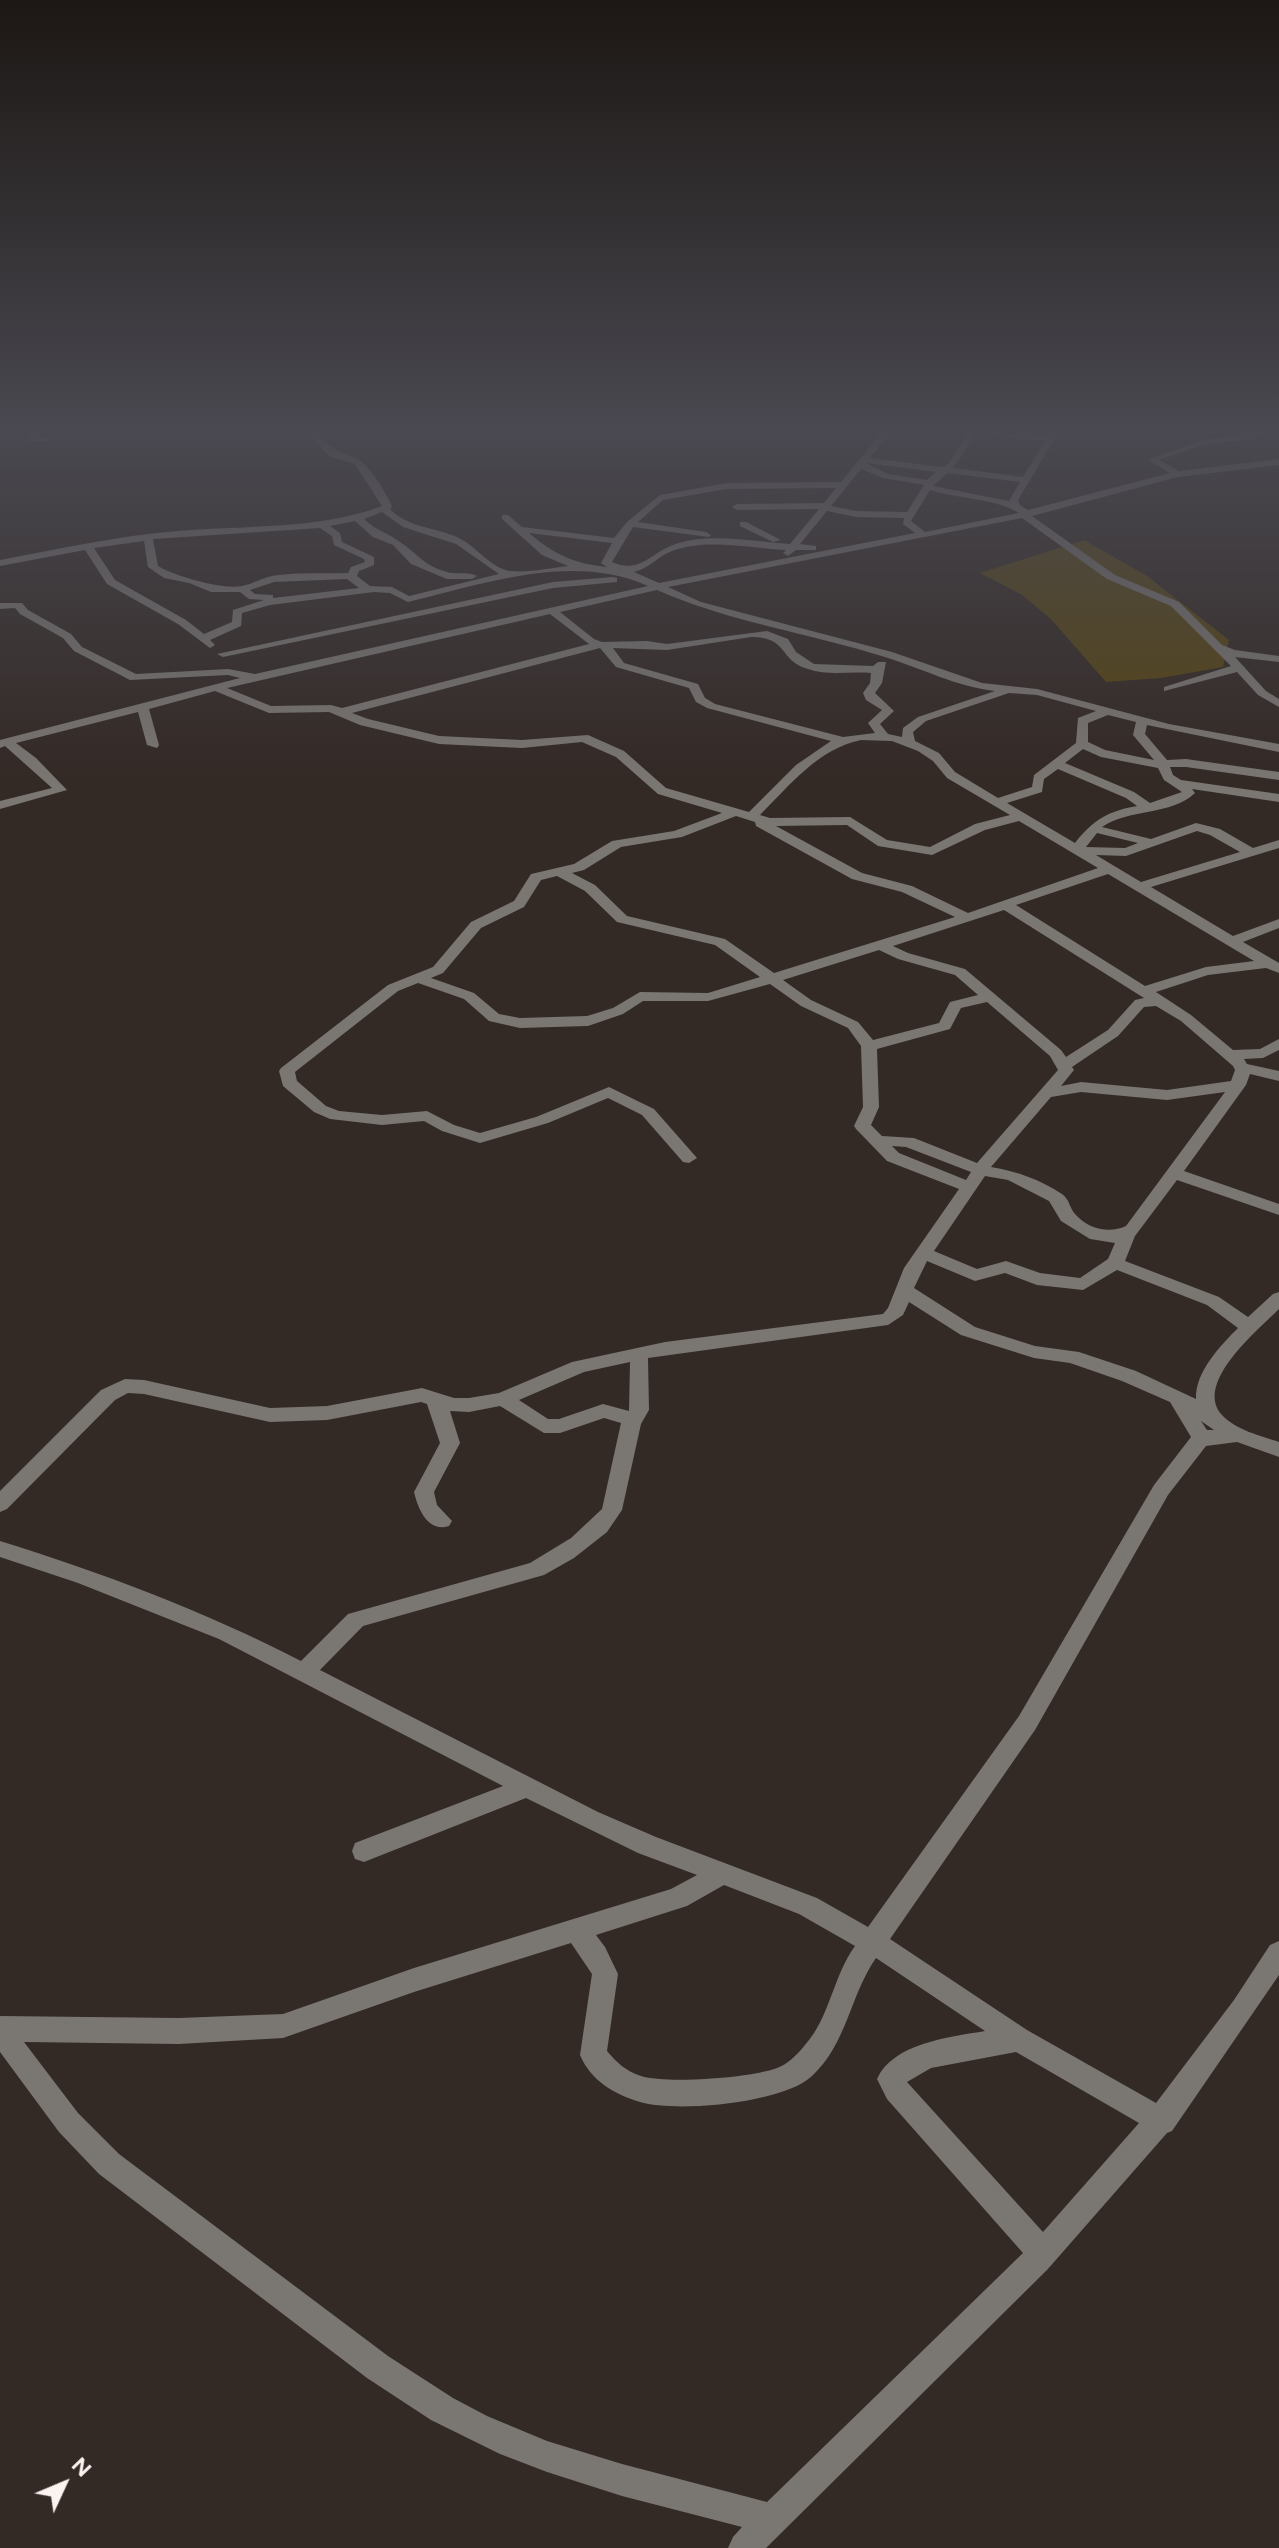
<!DOCTYPE html>
<style>
body{margin:0}
#map{position:relative;width:1279px;height:2548px;overflow:hidden;background:#332925;font-family:Figtree,sans-serif}
canvas{display:block}
.north{position:absolute;left:24px;top:2444px;width:80px;height:80px;-webkit-text-stroke:6px #332925;paint-order:stroke;rotate:46deg;font-size:22px;font-weight:700;line-height:32px;text-align:center;color:#faf3f0}
.north::after{content:'';display:block;margin:auto;width:28px;height:36px;background:#faf3f0;clip-path:polygon(50% 0,100% 100%,50% 72%,0 100%)}
</style>
<div id="map">
<canvas width="1279" height="2548"></canvas>
<div class="north">N</div>
</div>
<script>
const ctx = document.querySelector('canvas').getContext('2d');
ctx.lineJoin = 'round';
function fillPath(path, color) {
  ctx.fillStyle = color;
  ctx.fill(path, 'evenodd');
}
const green = new Path2D(`
 M1084,540L1147,576L1229,640L1223,667L1161,678L1106,682L1051,619L1022,595L980,573Z`);
const minor = new Path2D(`
 M33,428H41L36,437L48,438V442L27,441Z
 M311,428H319V436C336,453 339,450 358,459C368,464 388,495 392,507L390,509C408,528 436,527 459,538C476,546 491,569 511,571C529,573 550,568 568,566L542,555L502,519V515H508L522,527L614,538L627,522L660,495L727,483L841,482L885,428H894L870,458L943,467L949,463L971,428L1049,436L1057,428H1066L1054,440L1018,500L1020,505L1028,510L1170,473L1148,460L1202,440L1279,428V431L1252,439L1203,445L1159,460L1179,471L1279,459V465L1178,477L1032,516L1115,575L1179,602L1222,645L1235,650L1279,656V662L1235,657L1266,691L1279,699V707L1258,695L1237,672L1164,691V687L1231,666L1171,606L1107,579L1022,518L668,587L701,602L892,652L982,683L1037,689L1169,724L1279,744V752L1147,725L1145,734L1167,760L1186,759L1279,772V780L1186,767H1170L1173,775L1181,780L1279,794V802L1192,789L1195,793C1171,816 1130,808 1102,827L1151,839L1196,823L1220,829L1253,848L1279,840V848L1151,887L1233,936L1279,919V928L1243,942L1279,963V973L1266,968L1208,975L1156,992L1191,1015L1233,1050L1260,1049L1279,1039V1050L1263,1058L1244,1059L1247,1064L1279,1071V1081L1250,1074L1246,1085L1184,1171L1279,1204V1215L1177,1180L1135,1236L1125,1261L1219,1297L1248,1317L1273,1294L1279,1292V1309C1259,1329 1193,1383 1222,1415C1236,1430 1261,1436 1279,1442V1457L1237,1442L1206,1446L1168,1495L1035,1730L890,1939L1027,2030L1156,2103L1234,2000L1270,1945L1279,1941V1975L1172,2131L1167,2133L1047,2270L766,2548H728L733,2537L742,2527L622,2496L547,2472L500,2454L431,2420L367,2378L99,2174L59,2132L0,2052V2016L179,2018L283,2014L414,1968L671,1889L697,1875L638,1853L526,1798L364,1862L355,1859L352,1851L355,1843L503,1786L219,1639L78,1583L0,1557V1541C103,1573 204,1611 301,1661L348,1614L530,1563L571,1538L602,1509L621,1423L604,1418L560,1433H544L500,1406L469,1412L450,1411L460,1443L434,1492L437,1505L452,1521L449,1526C428,1533 418,1509 414,1492L440,1443L427,1404L421,1402L327,1420L270,1422L144,1394L128,1393L115,1400L7,1509L0,1512V1491L101,1390L125,1379L144,1380L270,1408L327,1406L422,1388L454,1398H469L499,1393L572,1362L665,1342L883,1314L888,1308L904,1268L959,1189L887,1161L856,1129L854,1126L863,1107L861,1046L848,1028L801,1006L770,984L708,1001H643L623,1014L588,1026L520,1028L489,1021L464,999L418,983L398,991L295,1072L297,1081L326,1106L339,1111L382,1115L427,1111L454,1125L480,1133L536,1117L609,1087L654,1109L697,1158L689,1163L683,1162L642,1115L608,1098L548,1123L480,1143L442,1131L424,1121L382,1125L330,1119L314,1112L283,1086L279,1071L281,1068L388,985L433,967L471,922L514,901L531,874L574,864L612,841L674,831L722,813L658,794L616,757L582,742L522,748L439,744L360,725L329,712L269,713L215,691L149,709L159,745L157,748L147,745L138,712L16,743L36,758L67,790L0,809V801L52,788L5,746L0,748V740L240,678L228,675L130,680L74,651L63,638L20,614L15,608L0,609V603H22L28,610L71,634L82,647L136,674L228,669L255,674L648,586C574,552 483,584 408,602L390,593L374,592L270,605L242,613L241,626L210,640L215,645L210,648L178,624L107,584L85,550L0,566V560C59,549 117,536 177,531C248,525 317,530 382,506L355,464L329,456L311,437ZM978,431L997,437L1045,441L1023,477L953,468ZM866,463L936,472L927,480L888,474ZM861,469L883,478L924,485L907,512L856,511L831,506ZM947,473L1020,482L1009,501L933,486ZM836,488L824,503L737,504L732,507L737,510L819,509L790,544C755,542 712,533 679,543C650,551 642,575 612,562L633,527L709,537L711,535L706,532L638,522L663,500L727,489ZM930,490C958,499 994,498 1019,513L925,532L911,521ZM827,511L856,517L904,518L903,524L915,533L659,583L634,572C650,568 658,556 672,551C706,538 750,548 786,550L783,553L788,556L796,550H816V546L800,544ZM382,512L403,527L456,544L499,574L409,596L392,587L370,586L357,576L359,571L374,565V557L342,542L340,533L330,526L355,521L373,537L393,545L411,564L447,579H472L477,576C468,571 457,575 447,572C424,566 418,554 400,542C387,532 378,532 364,519ZM320,528L332,536L334,545L364,559L365,562L351,567L348,573C323,574 296,572 272,576C262,578 252,584 242,586C222,590 175,576 158,566L153,539ZM529,533L612,543L601,563L607,567C575,564 553,554 529,533ZM144,541L148,567L164,578L189,583L211,592H240L249,599L264,600L233,610L232,622L204,634L186,620L115,580L94,548ZM347,579L359,588L273,598V595L255,594L250,590L274,582ZM657,590C729,622 809,633 885,657C921,668 957,687 995,691L918,717L903,728L902,737L888,734L880,724L894,711L875,693L882,683L886,662H878L873,666L814,664L796,652L788,639L767,631L667,644L647,641L602,642L594,639L560,612ZM550,614L589,644L342,708L331,705L271,706L227,688ZM751,637C789,637 778,660 808,669C828,676 850,671 871,673L870,683L863,693L866,700L882,710L868,723L875,733L843,737L715,704L705,698L698,684L624,663L613,648L667,650ZM600,648L616,667L689,688L696,702L707,708L831,741L796,765L749,812L666,788L624,751L588,735L522,740L439,736L368,719L352,713ZM1009,693L1037,695L1096,711L1078,718L1076,743L1034,775L1032,787L998,798L955,772L939,753L915,741L913,732L926,721ZM1108,715L1136,722L1133,735L1154,760L1105,750L1088,742V723ZM861,740L892,741L918,751L933,761L947,778L1010,815L975,824L930,847L887,840L850,817L770,818L760,815C790,785 818,749 861,740ZM1083,749L1101,757L1158,768L1164,780L1182,792L1150,803L1134,792L1065,763ZM1058,769L1126,798L1137,806C1108,811 1093,820 1075,843L1007,803L1042,792L1044,779ZM736,816L755,822L756,826L852,879L902,892L955,917L774,973L725,939L627,916L595,885L572,873L584,870L621,847L682,837ZM1019,821L1098,868L968,913L912,886L862,873L776,826L847,825L878,846L932,855L985,830ZM1197,831L1210,835L1240,852L1141,882L1096,855L1126,856ZM1097,833L1138,843L1125,848L1086,847ZM1108,874L1254,961L1206,967L1145,986L1016,905ZM557,876L585,891L617,922L715,945L760,977L708,993L640,992L613,1008L587,1016L520,1018L499,1014L474,993L431,978L443,973L481,928L524,907L541,880ZM1004,910L1144,998L1135,1000L1108,1030L1066,1057L1061,1050L965,969L908,953L893,946ZM879,950L898,959L955,975L978,995L950,1002L939,1023L873,1040L858,1022L811,1000L783,980ZM987,1002L1050,1056L1058,1070L977,1163L914,1138L882,1136L871,1125L879,1107L877,1049L950,1029L961,1008ZM1156,1006L1181,1021L1233,1066L1235,1070L1231,1081L1167,1090L1081,1082L1061,1086L1074,1070L1072,1067L1118,1036L1144,1007ZM1081,1092L1167,1100L1225,1092L1126,1226C1109,1234 1088,1229 1075,1214C1069,1207 1070,1200 1062,1194C1041,1180 1016,1171 991,1167L1051,1097ZM892,1146L906,1147L971,1172L966,1180L899,1153ZM985,1176L1008,1180L1049,1201L1061,1221L1090,1239L1115,1243L1108,1259L1080,1278L1040,1273L1006,1261L977,1269L934,1251ZM927,1261L975,1281L1005,1273L1037,1285L1083,1290L1117,1270L1207,1305L1238,1328C1220,1346 1195,1372 1196,1399L1136,1371L1079,1352L1035,1346L975,1327L914,1288ZM909,1302L961,1335L1034,1358L1070,1363L1122,1381L1170,1402L1191,1437L1154,1485L1019,1716L868,1927L817,1898L656,1837L598,1812L320,1670L363,1626L544,1575L574,1558L607,1532L622,1510L641,1424L649,1410L648,1358L888,1325L903,1315ZM630,1362L629,1411L603,1404L559,1419H548L519,1400L584,1372ZM1201,1421L1214,1430H1207ZM724,1885L799,1914L855,1946C833,1976 830,2017 805,2045C797,2055 788,2064 777,2068C751,2078 667,2084 641,2076C626,2071 617,2063 607,2051L618,1974L605,1947L596,1935L687,1906ZM571,1943L592,1974L580,2055C591,2081 614,2094 640,2102C677,2113 784,2103 812,2076C847,2044 850,1995 876,1958L985,2031C950,2037 893,2043 877,2079L887,2099L1023,2253L767,2502L622,2464L547,2441L487,2416L453,2398L388,2356L119,2154L78,2113L24,2042L179,2044L283,2038L414,1992ZM1016,2052L1139,2123L1043,2232L907,2082L931,2068Z
 M740,522H746L781,540L773,542L740,526Z
 M613,577L617,578V582L553,588L223,657L217,654L553,582Z`);
fillPath(green, '#554413');
fillPath(minor, '#7a7672');
const sky = ctx.createLinearGradient(0, 0, 0, 785);
sky.addColorStop(0, '#1c1714');
sky.addColorStop(0.55, '#4a4951');
sky.addColorStop(1, '#4a495100');
ctx.fillStyle = sky;
ctx.fillRect(0, 0, 1279, 785);
</script>
